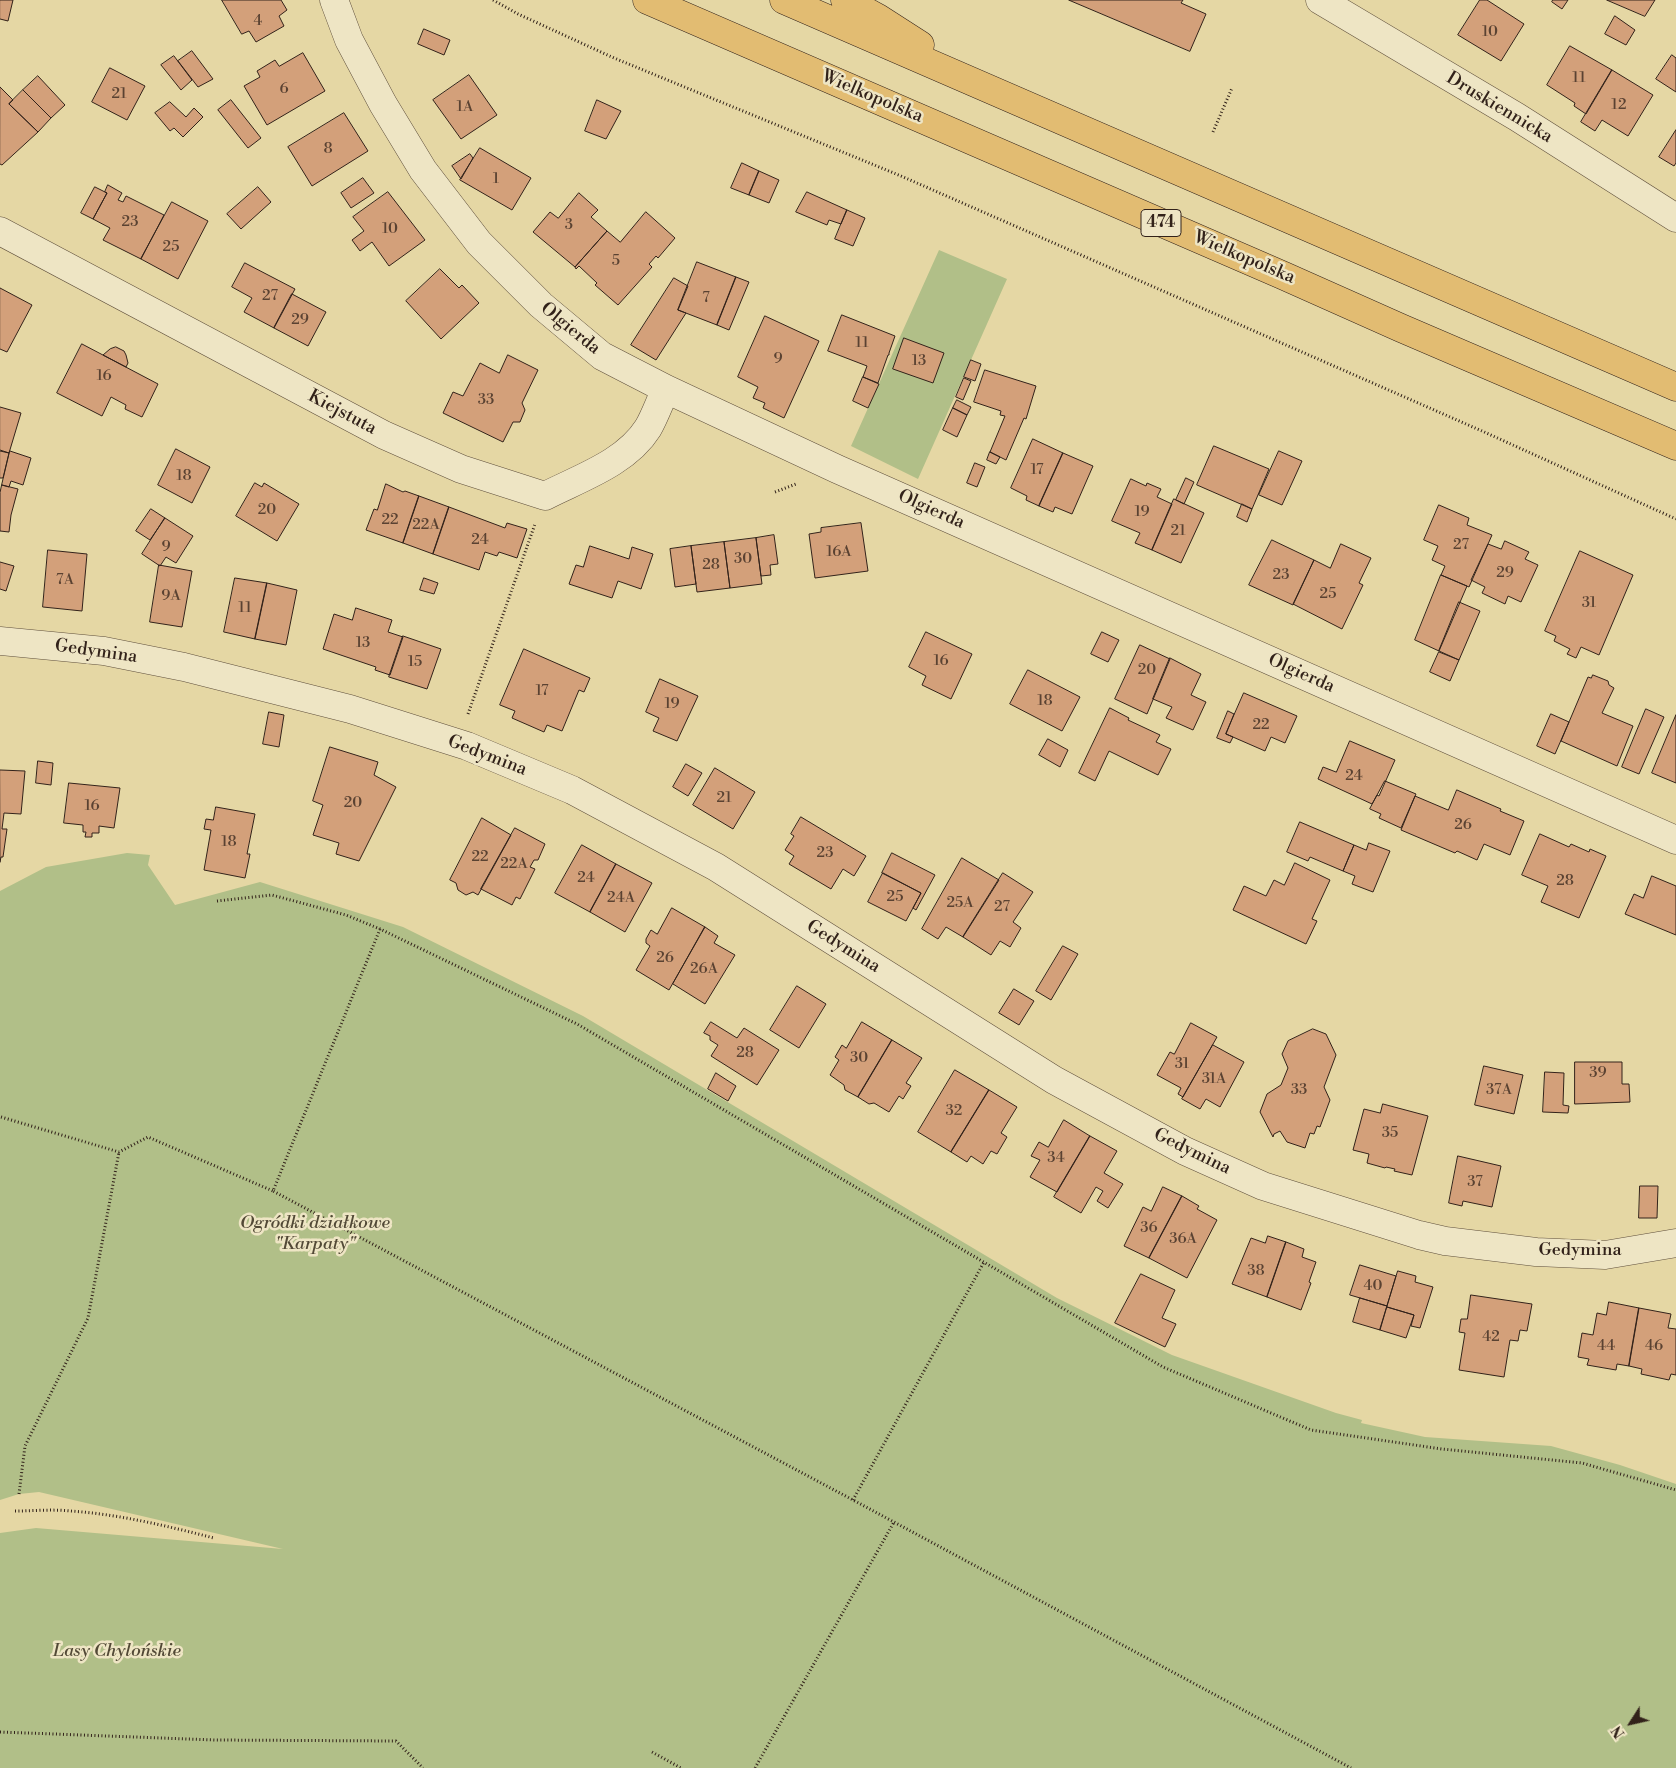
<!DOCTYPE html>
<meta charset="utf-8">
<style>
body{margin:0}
#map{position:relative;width:1676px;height:1768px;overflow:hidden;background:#e5d7a4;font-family:"Libre Bodoni",serif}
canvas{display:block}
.north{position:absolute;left:1606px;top:1698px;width:50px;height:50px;-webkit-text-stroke:4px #eee5c4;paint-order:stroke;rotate:235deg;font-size:14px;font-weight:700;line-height:20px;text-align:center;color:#32221a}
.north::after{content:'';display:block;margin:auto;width:18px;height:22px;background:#32221a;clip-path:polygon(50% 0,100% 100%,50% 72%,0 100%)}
</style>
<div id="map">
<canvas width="1676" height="1768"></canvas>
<div class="north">N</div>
</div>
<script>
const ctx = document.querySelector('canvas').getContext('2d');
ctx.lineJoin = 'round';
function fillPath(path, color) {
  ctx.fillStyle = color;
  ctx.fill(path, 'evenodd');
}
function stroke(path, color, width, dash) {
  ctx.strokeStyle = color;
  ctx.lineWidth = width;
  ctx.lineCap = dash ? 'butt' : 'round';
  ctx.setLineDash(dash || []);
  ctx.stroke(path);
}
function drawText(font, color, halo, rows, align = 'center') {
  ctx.font = font + ' "Libre Bodoni",serif';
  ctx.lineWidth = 5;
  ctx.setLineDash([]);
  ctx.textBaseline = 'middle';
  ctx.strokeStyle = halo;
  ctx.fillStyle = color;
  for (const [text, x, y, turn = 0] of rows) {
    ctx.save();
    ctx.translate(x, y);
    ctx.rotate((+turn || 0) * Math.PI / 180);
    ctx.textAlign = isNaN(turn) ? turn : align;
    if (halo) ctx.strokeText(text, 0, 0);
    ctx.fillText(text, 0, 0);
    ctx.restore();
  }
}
const green = new Path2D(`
 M939,250L1007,279L918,479L851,446Z
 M127,853L150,855L148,865L175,905L260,882L403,927L583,1016L1057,1298L1172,1355L1336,1413L1362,1420L1361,1423L1425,1437L1551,1446L1620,1465L1676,1484V1768H0V1533L36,1528L283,1549L39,1492L19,1494L0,1500V891L46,867Z`);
const building = new Path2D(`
 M0,0H13L8,21L0,19Z
 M222,0H281L287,10L279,16L284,26L256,42L249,31L242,34Z
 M1069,0H1183L1181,3L1206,14L1190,51Z
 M1480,0H1487L1524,24L1501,61L1458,35Z
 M1553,0H1568L1562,9L1552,2Z
 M1607,0H1655L1645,16Z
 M1615,16L1635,30L1626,45L1605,34Z
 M424,29L450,40L444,55L418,44Z
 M1570,46L1612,70L1586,114L1574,106L1575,103L1547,85Z
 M192,51L213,79L198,87L178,61Z
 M303,53L325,91L267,125L244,86L260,77L257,71L275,60L279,66Z
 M1672,55L1676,58V92L1656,79Z
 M174,56L192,80L181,90L161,65Z
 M110,68L145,86L127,120L92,102Z
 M1612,70L1653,95L1628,136L1602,120L1595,131L1581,122Z
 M469,75L497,115L461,139L433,100Z
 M38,76L65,105L51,118L23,90Z
 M0,87L13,100L9,104L38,132L2,165L0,164Z
 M23,90L51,118L38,132L9,104Z
 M231,100L261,138L248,148L218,110Z
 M597,100L621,111L606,139L585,131Z
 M170,102L186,117L194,108L203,117L183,137L174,128L170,131L155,113Z
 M344,113L368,151L312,186L288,147Z
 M1676,130V163L1674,166L1659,157Z
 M480,148L531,178L512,210L460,180Z
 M470,154L473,158L461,179L452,166Z
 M742,163L759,171L749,195L731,188Z
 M759,171L779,180L769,203L749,195Z
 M363,178L374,193L351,208L341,193Z
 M108,185L122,193L118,200L123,202L126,196L164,215L141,259L103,240L110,228L93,219L107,193L105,192Z
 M95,187L107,193L93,219L81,213Z
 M258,187L271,202L241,229L227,214Z
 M388,192L425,240L389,266L372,242L360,251L352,240L364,231L353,217Z
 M807,192L847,210L841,224L829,220L827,225L796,212Z
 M579,193L598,210L591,217L607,231L575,267L533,232L550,212L558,218Z
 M172,202L208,221L178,279L141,259Z
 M847,210L865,218L853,246L835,239Z
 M646,212L675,238L658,258L656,256L649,264L652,267L618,305L595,285L597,283L579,266L576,269L575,267L607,231L620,242Z
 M697,262L736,277L717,325L678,310Z
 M245,263L295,289L274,328L244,312L252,298L232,287Z
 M440,269L459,288L462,285L479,303L441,339L406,301Z
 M736,277L749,282L729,330L717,325Z
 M674,278L688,286L678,310L686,313L656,360L631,345Z
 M0,288L32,305L7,352L0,349Z
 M292,294L326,312L308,346L274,328Z
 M842,315L895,336L889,353V355H888L878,383L863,377L867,366L828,351Z
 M765,316L819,341L784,418L763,408L765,403L753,398L758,387L738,377Z
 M904,338L944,353L933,383L893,369Z
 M82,344L158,384L142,417L125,409L126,405L111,397L102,416L57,393Z
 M116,347L124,351L126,355L128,363L126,367L103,355L110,349Z
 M508,355L538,370L522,403L525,410L520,422H513L503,442L443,413L453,392L463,396L480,363L499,373Z
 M971,360L981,364L975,381L964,377Z
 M985,370L1036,386L1026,419L1024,418L1006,460L990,452L1005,416L1000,415L1001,411L974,402Z
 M863,377L879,384L868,408L853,401Z
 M964,378L971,381L963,400L956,397Z
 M957,400L971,407L967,415L953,408Z
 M0,407L21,413L9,453L0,450Z
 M953,408L967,415L957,437L943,430Z
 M1033,439L1063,453L1039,506L1026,500L1027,496L1011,488Z
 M1214,446L1269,469L1252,509L1197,485Z
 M176,449L210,467L192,503L158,485Z
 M0,451L9,453L3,478H0Z
 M10,451L31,458L23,485L11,481L9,487L2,485Z
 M1279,451L1302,461L1282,505L1259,495Z
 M990,452L1000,457L996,464L987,460Z
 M1063,453L1093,466L1072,514L1055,507L1053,512L1039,506Z
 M975,463L985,467L977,487L967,483Z
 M1186,478L1194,482L1184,504L1176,500Z
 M1131,479L1146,486L1147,483L1161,489L1157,497L1172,504L1152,550L1135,543L1140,533L1112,521Z
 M255,483L262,487L264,483L299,504L277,541L236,516Z
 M386,484L403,492L405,491L419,496L403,543L366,530L374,509L377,510Z
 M2,485L18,489L11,515L9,532L0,531V493Z
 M419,496L449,507L433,554L403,543Z
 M1174,499L1204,513L1181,563L1152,550Z
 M1242,504L1252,509L1247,522L1237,517Z
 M1439,505L1469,518L1467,525L1492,535L1469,587L1441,575L1445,566L1432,560L1438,546L1424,540Z
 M449,507L505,528L507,523L527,529L517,558L499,552L497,556L485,552L479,570L433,554Z
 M151,509L165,518L150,540L136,531Z
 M165,518L193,536L176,563L166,557L160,566L142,554Z
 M861,523L868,571L815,578L809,534L821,532V528Z
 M774,535L778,564L770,565L771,575L761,576L756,538Z
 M756,538L762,584L730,588L724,542Z
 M1272,540L1314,560L1293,605L1249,585Z
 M1505,541L1529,552L1525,559L1538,565L1521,602L1508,596L1505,604L1482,593L1485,587L1471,580L1488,544L1501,549Z
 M724,542L730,588L697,592L691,546Z
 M1341,544L1371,558L1359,583L1363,585L1342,629L1293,604L1314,560L1330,568Z
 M590,546L629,559L632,547L653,554L641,589L618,581L612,598L569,584L576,565L583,567Z
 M691,546L696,584L675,587L670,549Z
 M48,550L87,554L82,611L43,607Z
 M1580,551L1633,575L1599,655L1581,647L1576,658L1567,654L1570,649L1554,641L1556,636L1545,631Z
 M0,562L14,566L6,591L0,589Z
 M159,565L192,571L182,627L150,622Z
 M1441,575L1467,586L1439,651L1415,640Z
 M235,578L267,583L255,639L224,632Z
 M424,578L438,583L434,594L420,590Z
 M267,583L297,590L286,645L255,639Z
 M1459,602L1480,611L1459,660L1439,651Z
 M356,608L392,620L388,632L403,637L390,675L375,670L376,667L323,649L334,614L352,620Z
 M926,632L972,654L951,699L922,685L926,676L909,667Z
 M1102,632L1119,640L1108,662L1091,654Z
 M403,636L441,649L427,689L389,677Z
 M1140,645L1170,659L1147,714L1115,699Z
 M524,649L590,678L584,692L579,690L562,731L547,725L544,732L512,718L515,711L500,705Z
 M1439,652L1459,660L1450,681L1430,672Z
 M1170,658L1201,674L1191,695L1206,702L1193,730L1166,718L1172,707L1153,699Z
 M1028,670L1080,697L1062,731L1010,704Z
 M1593,675L1608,681L1609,685L1614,688L1602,713L1633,726L1617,766L1561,741L1588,677L1591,678Z
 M660,679L698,696L677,741L653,731L659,718L646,712Z
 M1244,693L1297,716L1285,743L1271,737L1265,751L1226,734Z
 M1110,708L1129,718L1128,720L1160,735L1156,742L1171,749L1158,775L1109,751L1095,781L1079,773Z
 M1646,709L1664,717L1639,774L1622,767Z
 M1228,711L1234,714L1226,734L1233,737L1230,743L1217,738Z
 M269,712L284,715L279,747L263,744Z
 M1551,714L1569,722L1555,754L1537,746Z
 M1676,715V783L1652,773Z
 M1048,739L1068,750L1060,767L1039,755Z
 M1350,741L1395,760L1379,796L1377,795L1372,804L1318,779L1323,767L1336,772Z
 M330,747L378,762L374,775L396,787L359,861L336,854L339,843L313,835L323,805L313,801Z
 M38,761L53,763L51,785L36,783Z
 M686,764L702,773L688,796L673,787Z
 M715,768L755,792L733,829L693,805Z
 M0,770L25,771L21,814L4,813L2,829H7L3,857H1L0,862Z
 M1385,781L1416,794L1401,828L1379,818L1381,814L1370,809Z
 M69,783L120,788L114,828L99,826V833H92V837H85L86,832H83V825L64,823Z
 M1457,790L1501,809L1500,811L1524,821L1510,855L1484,844L1477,860L1457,851L1455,853L1401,830L1415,796L1448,810Z
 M216,807L255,814L247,854H250L245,878L204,870L211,830L204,829L206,819L213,820Z
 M801,817L866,856L854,876L843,869L831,889L789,864L794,856L785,850L794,836L791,834Z
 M482,818L511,835L478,895L473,892L466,895L458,890L456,883L450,880Z
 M1300,822L1354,845L1343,871L1310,857L1308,861L1287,852Z
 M515,828L545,844L538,860H534L530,867L535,869L520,899L516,897L512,905L481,889Z
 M1540,834L1569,847L1571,844L1589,852L1590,849L1606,856L1579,918L1541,902L1548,886L1522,875Z
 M1369,843L1390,851L1373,892L1352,884L1355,876L1343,871L1354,845L1366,850Z
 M582,845L616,864L590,912L555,893Z
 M892,853L935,875L916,910L913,908L921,893L882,873Z
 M962,858L999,880L963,937L946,927L938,939L922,929Z
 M1295,863L1330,880L1312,919L1317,921L1306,944L1233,910L1244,886L1266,896L1274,880L1284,885Z
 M616,864L652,883L625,932L590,912Z
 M883,873L921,893L906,921L868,902Z
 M1003,873L1033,892L1013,922L1021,928L1010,947L1000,941L991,955L963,937Z
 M1652,876L1676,886V935L1625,914L1634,894L1643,898Z
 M672,908L705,927L669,990L636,970L650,946L646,943V939L651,930L657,934Z
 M705,927L718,936L714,943L735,955L705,1004L673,984Z
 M1063,946L1078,954L1051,1000L1036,991Z
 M797,986L826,1004L799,1048L770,1030Z
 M1014,989L1034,1001L1019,1025L999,1013Z
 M711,1022L737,1038L744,1028L779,1050L757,1085L711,1056L718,1045L710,1040V1036L704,1033Z
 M862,1022L892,1040L858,1097L845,1090L844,1085L830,1075L839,1060L835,1057L842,1045L846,1048Z
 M1191,1023L1217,1037L1183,1097L1178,1094L1181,1088L1157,1075L1170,1052L1174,1054Z
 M1313,1029L1326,1034L1336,1055L1324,1087L1330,1100L1320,1127L1317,1126L1314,1134L1310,1133L1305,1148L1287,1142L1280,1131L1274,1134L1273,1137L1260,1112L1267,1094L1281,1085L1288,1068L1282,1054L1288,1041Z
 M892,1040L922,1058L906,1083L911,1086L903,1099L899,1096L889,1112L874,1103L869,1104L858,1097Z
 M1213,1045L1244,1062L1220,1107L1206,1099L1200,1109L1182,1099Z
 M1575,1062H1622V1084H1629L1630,1102L1575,1104Z
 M1484,1066L1523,1075L1514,1114L1475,1105Z
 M955,1070L989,1090L951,1152L918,1132Z
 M1545,1072L1564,1073L1563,1105L1569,1106L1568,1113L1543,1112Z
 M716,1073L736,1086L728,1101L708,1089Z
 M989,1090L1017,1107L1001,1133L1007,1137L997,1154L991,1151L983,1164L971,1156L967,1162L951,1152Z
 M1383,1104L1428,1116L1412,1175L1394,1171L1395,1169L1386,1167L1385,1168L1367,1163L1369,1154L1353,1150L1364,1109L1380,1113Z
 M1064,1120L1090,1136L1057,1192L1030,1177L1040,1160L1031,1156L1039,1142L1048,1147Z
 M1090,1136L1117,1151L1104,1173L1123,1184L1108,1208L1097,1201L1103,1191L1096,1187L1081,1213L1054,1197Z
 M1458,1156L1501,1166L1492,1207L1463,1201L1462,1206L1449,1203Z
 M1640,1186H1658L1657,1218H1639Z
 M1163,1187L1182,1196L1149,1258L1124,1246L1143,1207L1151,1211Z
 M1182,1196L1199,1206L1197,1209L1217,1220L1187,1278L1149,1258Z
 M1268,1236L1286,1242L1267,1297L1232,1284L1251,1238L1265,1243Z
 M1286,1242L1304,1249L1302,1257L1316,1262L1309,1282L1311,1283L1301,1310L1267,1297Z
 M1360,1265L1396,1276L1387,1306L1350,1295Z
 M1398,1271L1416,1276L1415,1282L1433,1287L1420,1328L1411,1326L1414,1315L1387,1307Z
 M1141,1274L1175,1290L1162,1318L1176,1324L1165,1347L1115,1323Z
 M1471,1295L1532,1304L1527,1331L1520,1330L1518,1341L1510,1340L1504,1377L1459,1370L1465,1333L1459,1332L1461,1319H1467Z
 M1360,1298L1387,1306L1380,1330L1353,1322Z
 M1609,1302L1639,1308L1629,1366L1617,1364L1616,1370L1587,1365L1589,1359L1578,1357L1582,1333L1593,1335L1597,1313L1606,1315Z
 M1387,1307L1414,1315L1406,1338L1380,1330Z
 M1639,1308L1671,1314L1668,1328L1676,1329V1375L1671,1374L1669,1380L1641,1374L1642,1369L1629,1366Z`);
const path = new Path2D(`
 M493,0L518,14L614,58L901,176L1482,431L1676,519
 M1213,132L1232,88
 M775,492L796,484
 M468,714L535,524
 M217,901L272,895L346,915L380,929L577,1024L1163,1367L1311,1430L1442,1449L1582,1463L1676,1490
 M380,929L273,1191L853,1500L1351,1768
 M1,1117L119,1152L148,1137L273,1191
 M19,1494L25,1446L88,1318L119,1152
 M853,1500L984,1262
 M15,1511C33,1511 52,1509 70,1511C118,1514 167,1526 214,1538
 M0,1732L215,1740L396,1741L423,1768
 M652,1752L681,1768
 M755,1768L894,1522`);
const minor = new Path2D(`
 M334,0L349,40L383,104L423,170L479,243L541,305L602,356L666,389L837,469L1676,840
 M1320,0L1517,117L1676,218
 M0,231L384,435L461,469L545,496C580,478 626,463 648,428C655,416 660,401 666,389
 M0,641L104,651L184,667L350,709L467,746L572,790L716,867L1054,1080L1185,1151L1263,1186L1419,1235L1445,1241L1536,1252L1605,1255L1676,1243`);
const major = new Path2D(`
 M647,0L1282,275L1401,328L1676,446
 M784,0L1676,387
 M845,0L878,18L920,45`);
const numberNames = [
 ["4",258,21],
 ["10",1490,32],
 ["11",1579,78],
 ["6",284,89],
 ["21",119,94],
 ["12",1619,105],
 ["1A",465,107],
 ["8",328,149],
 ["1",496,179],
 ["23",130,222],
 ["3",569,225],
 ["10",390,229],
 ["25",171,247],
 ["5",616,261],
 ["27",270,296],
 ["7",706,298],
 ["29",300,320],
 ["11",862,343],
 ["9",778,359],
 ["13",919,361],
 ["16",104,376],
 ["33",486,400],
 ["17",1037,470],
 ["18",184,476],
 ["20",267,510],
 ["19",1142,512],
 ["22",390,520],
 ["22A",426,525],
 ["21",1178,531],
 ["24",480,540],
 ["27",1461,545],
 ["9",166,547],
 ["16A",839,552],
 ["30",743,559],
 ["28",711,565],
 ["29",1505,573],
 ["23",1281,575],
 ["7A",65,580],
 ["25",1328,594],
 ["9A",171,596],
 ["31",1589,603],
 ["11",245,608],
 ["13",363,643],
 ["16",941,661],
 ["15",415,662],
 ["20",1147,670],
 ["17",542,691],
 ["18",1045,701],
 ["19",672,704],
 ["22",1261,725],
 ["24",1354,776],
 ["21",724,798],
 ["20",353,803],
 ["16",92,806],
 ["26",1463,825],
 ["18",229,842],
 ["23",825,853],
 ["22",480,857],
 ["22A",514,864],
 ["24",586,878],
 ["28",1565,881],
 ["25",895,897],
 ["24A",621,898],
 ["25A",960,903],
 ["27",1002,907],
 ["26",665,958],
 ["26A",704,969],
 ["28",745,1053],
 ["30",859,1058],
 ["31",1182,1064],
 ["39",1598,1073],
 ["31A",1214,1079],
 ["33",1299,1090],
 ["37A",1499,1090],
 ["32",954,1111],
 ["35",1390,1133],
 ["34",1056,1158],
 ["37",1475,1182],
 ["36",1149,1228],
 ["36A",1183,1239],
 ["38",1256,1271],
 ["40",1373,1286],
 ["42",1491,1337],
 ["44",1606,1346],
 ["46",1654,1346]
];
const shields = [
 [1161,223,40]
];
const shieldNames = [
 ["474",1161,223]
];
const streetNames = [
 ["Wielkopolska",872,97,23],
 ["Druskiennicka",1499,108,31],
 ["Wielkopolska",1244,258,23],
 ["Olgierda",570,329,39],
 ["Kiejstuta",342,413,28],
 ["Olgierda",931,510,24],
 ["Gedymina",96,652,8],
 ["Olgierda",1301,674,24],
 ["Gedymina",487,756,21],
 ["Gedymina",843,947,32],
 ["Gedymina",1192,1152,26],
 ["Gedymina",1580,1251]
];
const parkNames = [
 ["Ogródki działkowe",315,1224],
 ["\"Karpaty\"",315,1245],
 ["Lasy Chylońskie",117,1652]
];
fillPath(green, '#b1bf88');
fillPath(building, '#d3a07a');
stroke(building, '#32221a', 1);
stroke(minor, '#5f4f3c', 29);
stroke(major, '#32221a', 29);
stroke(path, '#32221a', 3, [1, 2.5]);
stroke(minor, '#eee5c4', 28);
stroke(major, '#e2bc72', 28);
drawText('15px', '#5a4232', null, numberNames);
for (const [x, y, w] of shields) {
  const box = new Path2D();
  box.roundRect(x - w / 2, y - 13.5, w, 27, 4);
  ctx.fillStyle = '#eee5c4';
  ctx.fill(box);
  stroke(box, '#32221a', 1);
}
drawText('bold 16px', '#32221a', null, shieldNames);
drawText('18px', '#32221a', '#eee5c4', streetNames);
drawText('italic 18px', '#524936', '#eee5c4', parkNames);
</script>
